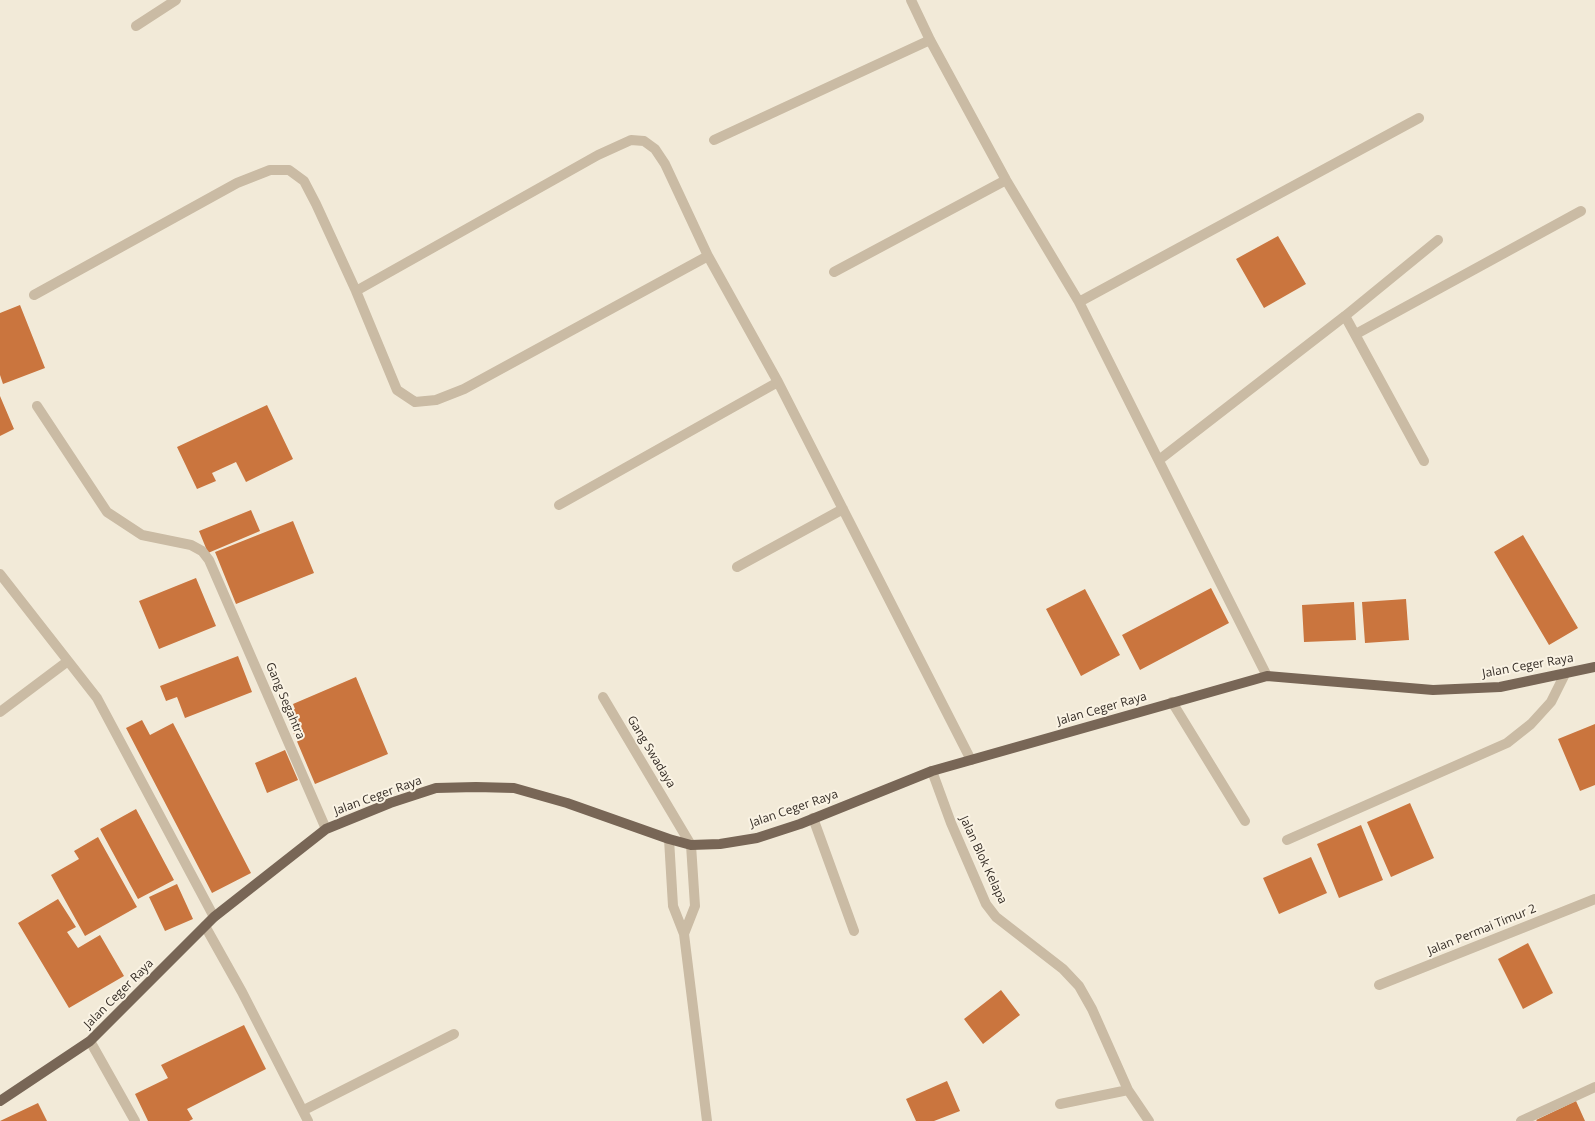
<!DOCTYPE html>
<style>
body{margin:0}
canvas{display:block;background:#f2ead8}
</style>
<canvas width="1595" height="1121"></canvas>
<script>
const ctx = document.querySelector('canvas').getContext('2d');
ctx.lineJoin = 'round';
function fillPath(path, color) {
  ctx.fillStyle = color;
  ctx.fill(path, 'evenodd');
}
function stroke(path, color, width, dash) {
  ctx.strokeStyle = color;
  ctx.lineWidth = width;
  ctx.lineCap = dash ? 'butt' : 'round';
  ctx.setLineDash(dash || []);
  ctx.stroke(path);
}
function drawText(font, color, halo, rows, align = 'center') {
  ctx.font = font + ' "Open Sans",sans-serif';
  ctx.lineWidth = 4;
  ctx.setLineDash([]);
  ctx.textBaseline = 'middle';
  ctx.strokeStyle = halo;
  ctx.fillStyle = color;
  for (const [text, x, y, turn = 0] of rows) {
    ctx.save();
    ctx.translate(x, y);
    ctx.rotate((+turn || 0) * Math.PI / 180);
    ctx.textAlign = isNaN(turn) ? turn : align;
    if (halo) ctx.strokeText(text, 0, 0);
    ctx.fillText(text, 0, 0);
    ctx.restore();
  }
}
const building = new Path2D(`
 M1278,236L1306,284L1264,308L1236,259Z
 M20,305L45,368L3,384L0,375V313Z
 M0,396L14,429L0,436Z
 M267,405L293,459L246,482L236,462L212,473L216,481L197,489L177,447Z
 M251,510L260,531L208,553L199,531Z
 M293,521L314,573L236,604L215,552Z
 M1523,535L1578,628L1549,645L1494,552Z
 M196,578L216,626L159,649L139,601Z
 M1211,588L1229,623L1140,670L1122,635Z
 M1085,589L1120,655L1081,676L1046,609Z
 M1406,599L1409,640L1365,643L1362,602Z
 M1354,602L1356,640L1304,642L1302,605Z
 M238,656L252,692L185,718L177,697L166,701L160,686Z
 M356,677L388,754L315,784L285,713L295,709L293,704Z
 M142,720L150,735L173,723L251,873L212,893L126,728Z
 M1595,724V785L1580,791L1558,739Z
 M285,750L298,780L267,793L255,763Z
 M1410,803L1434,858L1391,877L1367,822Z
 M136,809L174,880L138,899L100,829Z
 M1361,825L1383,880L1339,898L1317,844Z
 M98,837L137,907L85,936L51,875L79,859L74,851Z
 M1311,857L1327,893L1279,914L1263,878Z
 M177,884L193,919L165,931L149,897Z
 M58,899L76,927L67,932L78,948L100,935L124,976L69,1008L18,923Z
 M1528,943L1553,993L1523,1009L1498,959Z
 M1001,990L1020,1015L983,1044L964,1019Z
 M244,1025L266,1069L187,1109L193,1119L189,1121H148L135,1094L168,1078L161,1065Z
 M947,1081L960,1111L934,1121H916L906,1099Z
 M1576,1101L1585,1121H1537L1536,1120Z
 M38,1103L47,1121H0Z`);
const minor = new Path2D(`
 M911,0L930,40L1006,180L1079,302L1267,676
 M136,26L176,0
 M714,140L930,40
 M834,272L1006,180
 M356,291L598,155L631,140L644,141L655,149L665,164L708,256L778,382L971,760
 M34,295L237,183L270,170H289L304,181L316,204L356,291L397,390L415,402L436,400L464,389L708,256
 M1079,302L1419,118
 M1345,316L1424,461
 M1356,334L1581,211
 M37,406L107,512L142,535L191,545L202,551L209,560L326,829
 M1159,460L1345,316L1438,240
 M559,505L778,382
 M737,567L843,509
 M0,574L97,698L214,917
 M603,697L691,845L695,906L684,934
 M1172,702L1245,821
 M0,712L68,661
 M932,771L951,823L986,904L996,917L1063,969L1079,986L1092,1009L1128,1090L1149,1121
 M813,818L854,931
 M669,839L673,906L684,934L707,1121
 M1287,840L1507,743L1531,724L1551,702L1565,674
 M205,926L242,992L308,1121
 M1379,985L1595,899
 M90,1041L135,1121
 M1060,1104L1128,1090
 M304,1110L454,1034
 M1521,1121L1595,1087`);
const major = new Path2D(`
 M0,1101L90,1041L214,917L326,829L390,803L436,788L476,787L514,788L567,803L669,839L691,845L720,844L757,838L800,824L932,771L1267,676L1433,690L1500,687L1595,667`);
const streetNames = [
 ["Jalan Ceger Raya",1528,666,-10],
 ["Gang Segahtra",285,701,67],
 ["Jalan Ceger Raya",1102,709,-16],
 ["Gang Swadaya",651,752,59],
 ["Jalan Ceger Raya",378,796,-20],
 ["Jalan Ceger Raya",794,809,-19],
 ["Jalan Blok Kelapa",983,860,65],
 ["Jalan Permai Timur 2",1482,930,-22],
 ["Jalan Ceger Raya",119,994,-45]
];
fillPath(building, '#ca753e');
stroke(minor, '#cabba4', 10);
stroke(major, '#786656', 10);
drawText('12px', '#352d26', '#faf3e4', streetNames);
</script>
